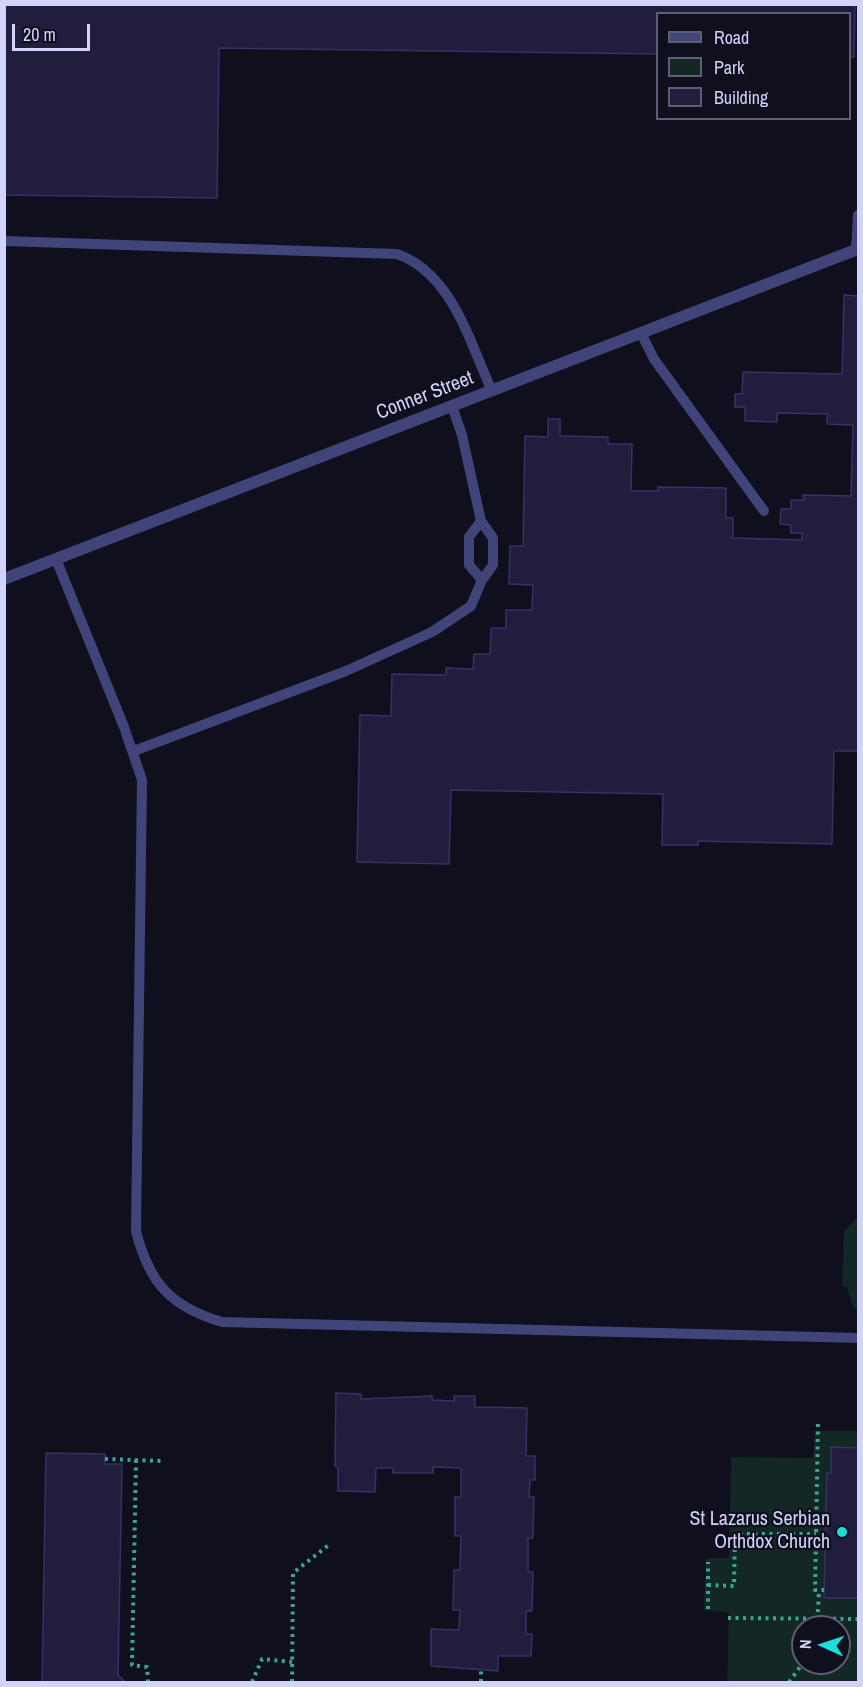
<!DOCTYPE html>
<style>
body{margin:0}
#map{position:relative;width:863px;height:1687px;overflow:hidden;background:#100f1e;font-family:"Archivo Narrow",sans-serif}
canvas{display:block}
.frame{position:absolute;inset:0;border:6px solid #d2d2fa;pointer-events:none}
.legend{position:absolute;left:656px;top:12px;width:195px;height:108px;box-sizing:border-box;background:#100f1e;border:2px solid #5e5d76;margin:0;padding:8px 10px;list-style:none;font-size:18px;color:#d2d2fa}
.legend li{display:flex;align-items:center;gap:12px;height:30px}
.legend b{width:30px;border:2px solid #5e5d76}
.north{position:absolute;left:791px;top:1615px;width:60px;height:60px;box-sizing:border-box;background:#100f1e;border:2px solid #5e5d76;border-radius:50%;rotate:273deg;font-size:16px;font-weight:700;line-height:24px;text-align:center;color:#d2d2fa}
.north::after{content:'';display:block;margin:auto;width:21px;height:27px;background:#1bddd9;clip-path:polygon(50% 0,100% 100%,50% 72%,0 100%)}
.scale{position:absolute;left:12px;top:24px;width:78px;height:27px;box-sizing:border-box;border:3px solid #d2d2fa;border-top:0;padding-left:8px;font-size:18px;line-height:21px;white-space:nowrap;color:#d2d2fa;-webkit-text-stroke:4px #100f1e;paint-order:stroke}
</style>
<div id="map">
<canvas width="863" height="1687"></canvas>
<div class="frame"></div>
<ul class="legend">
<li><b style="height:8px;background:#404478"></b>Road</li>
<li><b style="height:16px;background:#132824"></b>Park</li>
<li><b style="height:16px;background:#201d3d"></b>Building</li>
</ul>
<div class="north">N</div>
<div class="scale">20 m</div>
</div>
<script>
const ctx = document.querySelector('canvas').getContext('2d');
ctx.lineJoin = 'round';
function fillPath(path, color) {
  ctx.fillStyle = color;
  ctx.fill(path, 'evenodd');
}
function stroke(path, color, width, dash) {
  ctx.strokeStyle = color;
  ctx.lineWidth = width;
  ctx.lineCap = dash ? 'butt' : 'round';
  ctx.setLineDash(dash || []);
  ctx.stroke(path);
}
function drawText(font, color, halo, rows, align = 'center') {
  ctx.font = font + ' "Archivo Narrow",sans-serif';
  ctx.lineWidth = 4.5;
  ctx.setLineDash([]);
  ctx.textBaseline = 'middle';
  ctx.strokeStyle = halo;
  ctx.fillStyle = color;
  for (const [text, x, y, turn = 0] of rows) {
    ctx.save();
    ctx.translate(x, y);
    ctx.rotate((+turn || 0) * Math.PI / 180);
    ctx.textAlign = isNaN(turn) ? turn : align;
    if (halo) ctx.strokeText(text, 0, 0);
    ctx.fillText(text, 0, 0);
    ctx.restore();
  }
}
const green = new Path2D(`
 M858,1217V1310L853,1307L847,1287H842L844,1231Z
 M815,1431H858V1682H727L729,1612L704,1610L706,1558H729L731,1457L813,1458ZM803,1627H839V1663H803Z`);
const building = new Path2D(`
 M4,4H855L854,57H850V14H658V54L219,48L217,198L4,195Z
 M844,295L858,296V751H834L832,844L698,841V845H662L663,794L451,790L449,864L357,862L360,715L391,716L392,674L446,675V668L473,669L474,654H490L491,628H506V610H532L533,585L509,584L510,546H523L525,436L548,437V419H560V436L608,437V444H632L631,491H658V487L726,488V518H733V538L802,540V533H791V525L780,524L781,509H791V500H804L803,495L851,496L853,425L827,424V414L777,413V422L745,421V407H735V394H742L743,372L842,374Z
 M336,1393L361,1394V1399L432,1396V1400L454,1401V1396H475V1407L527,1408L526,1456H535V1480H530L529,1497H534L533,1538H528V1572H533L532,1611H526V1634H532L531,1656H498V1671L431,1666V1629L459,1630L460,1610H453L454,1570H460L461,1536H455V1497H461V1468L433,1467V1473H393V1468H376L375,1492L338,1491V1467L335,1466Z
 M831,1447L858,1448V1598H824L827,1473H831Z
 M46,1453L105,1454V1464H122L118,1675L125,1682H42Z`);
const path = new Path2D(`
 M4,632V702
 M818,1424L815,1590H824
 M105,1459L163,1461
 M136,1460L132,1665L147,1667L148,1682
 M708,1585L734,1586L735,1534H816
 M708,1609V1562
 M728,1618L858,1619
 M817,1627L819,1591
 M252,1682L262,1659L292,1662
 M292,1682L293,1573L330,1544
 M481,1682V1671
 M789,1682L803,1663`);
const service = new Path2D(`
 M4,241L397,254C452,273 470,343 492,391
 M856,250L858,215
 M641,333L654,359L764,511
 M481,521L469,537V565L482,580
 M56,559L124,727L142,780L136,1231C149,1283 171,1307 222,1322L858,1338
 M134,751L346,671L432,632L471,606L482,580L493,565V538L481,521L462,435L452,406`);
const minor = new Path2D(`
 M4,579L858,249`);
const markers = [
 [842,1532,6,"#1bddd9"]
];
const streetNames = [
 ["Conner Street",425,396,-21]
];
const poiNames = [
 ["St Lazarus Serbian",830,1520],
 ["Orthdox Church",830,1543]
];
fillPath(green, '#132824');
fillPath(building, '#201d3d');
stroke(building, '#363266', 1.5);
stroke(path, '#3ca491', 4, [3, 4.5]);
stroke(service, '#404478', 10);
stroke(minor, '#404478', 12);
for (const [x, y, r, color] of markers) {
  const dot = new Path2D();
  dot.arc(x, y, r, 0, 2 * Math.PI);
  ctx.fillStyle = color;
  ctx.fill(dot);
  stroke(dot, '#100f1e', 2);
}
drawText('20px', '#d2d2fa', '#100f1e', streetNames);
drawText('20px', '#d2d2fa', '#100f1e', poiNames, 'right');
</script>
